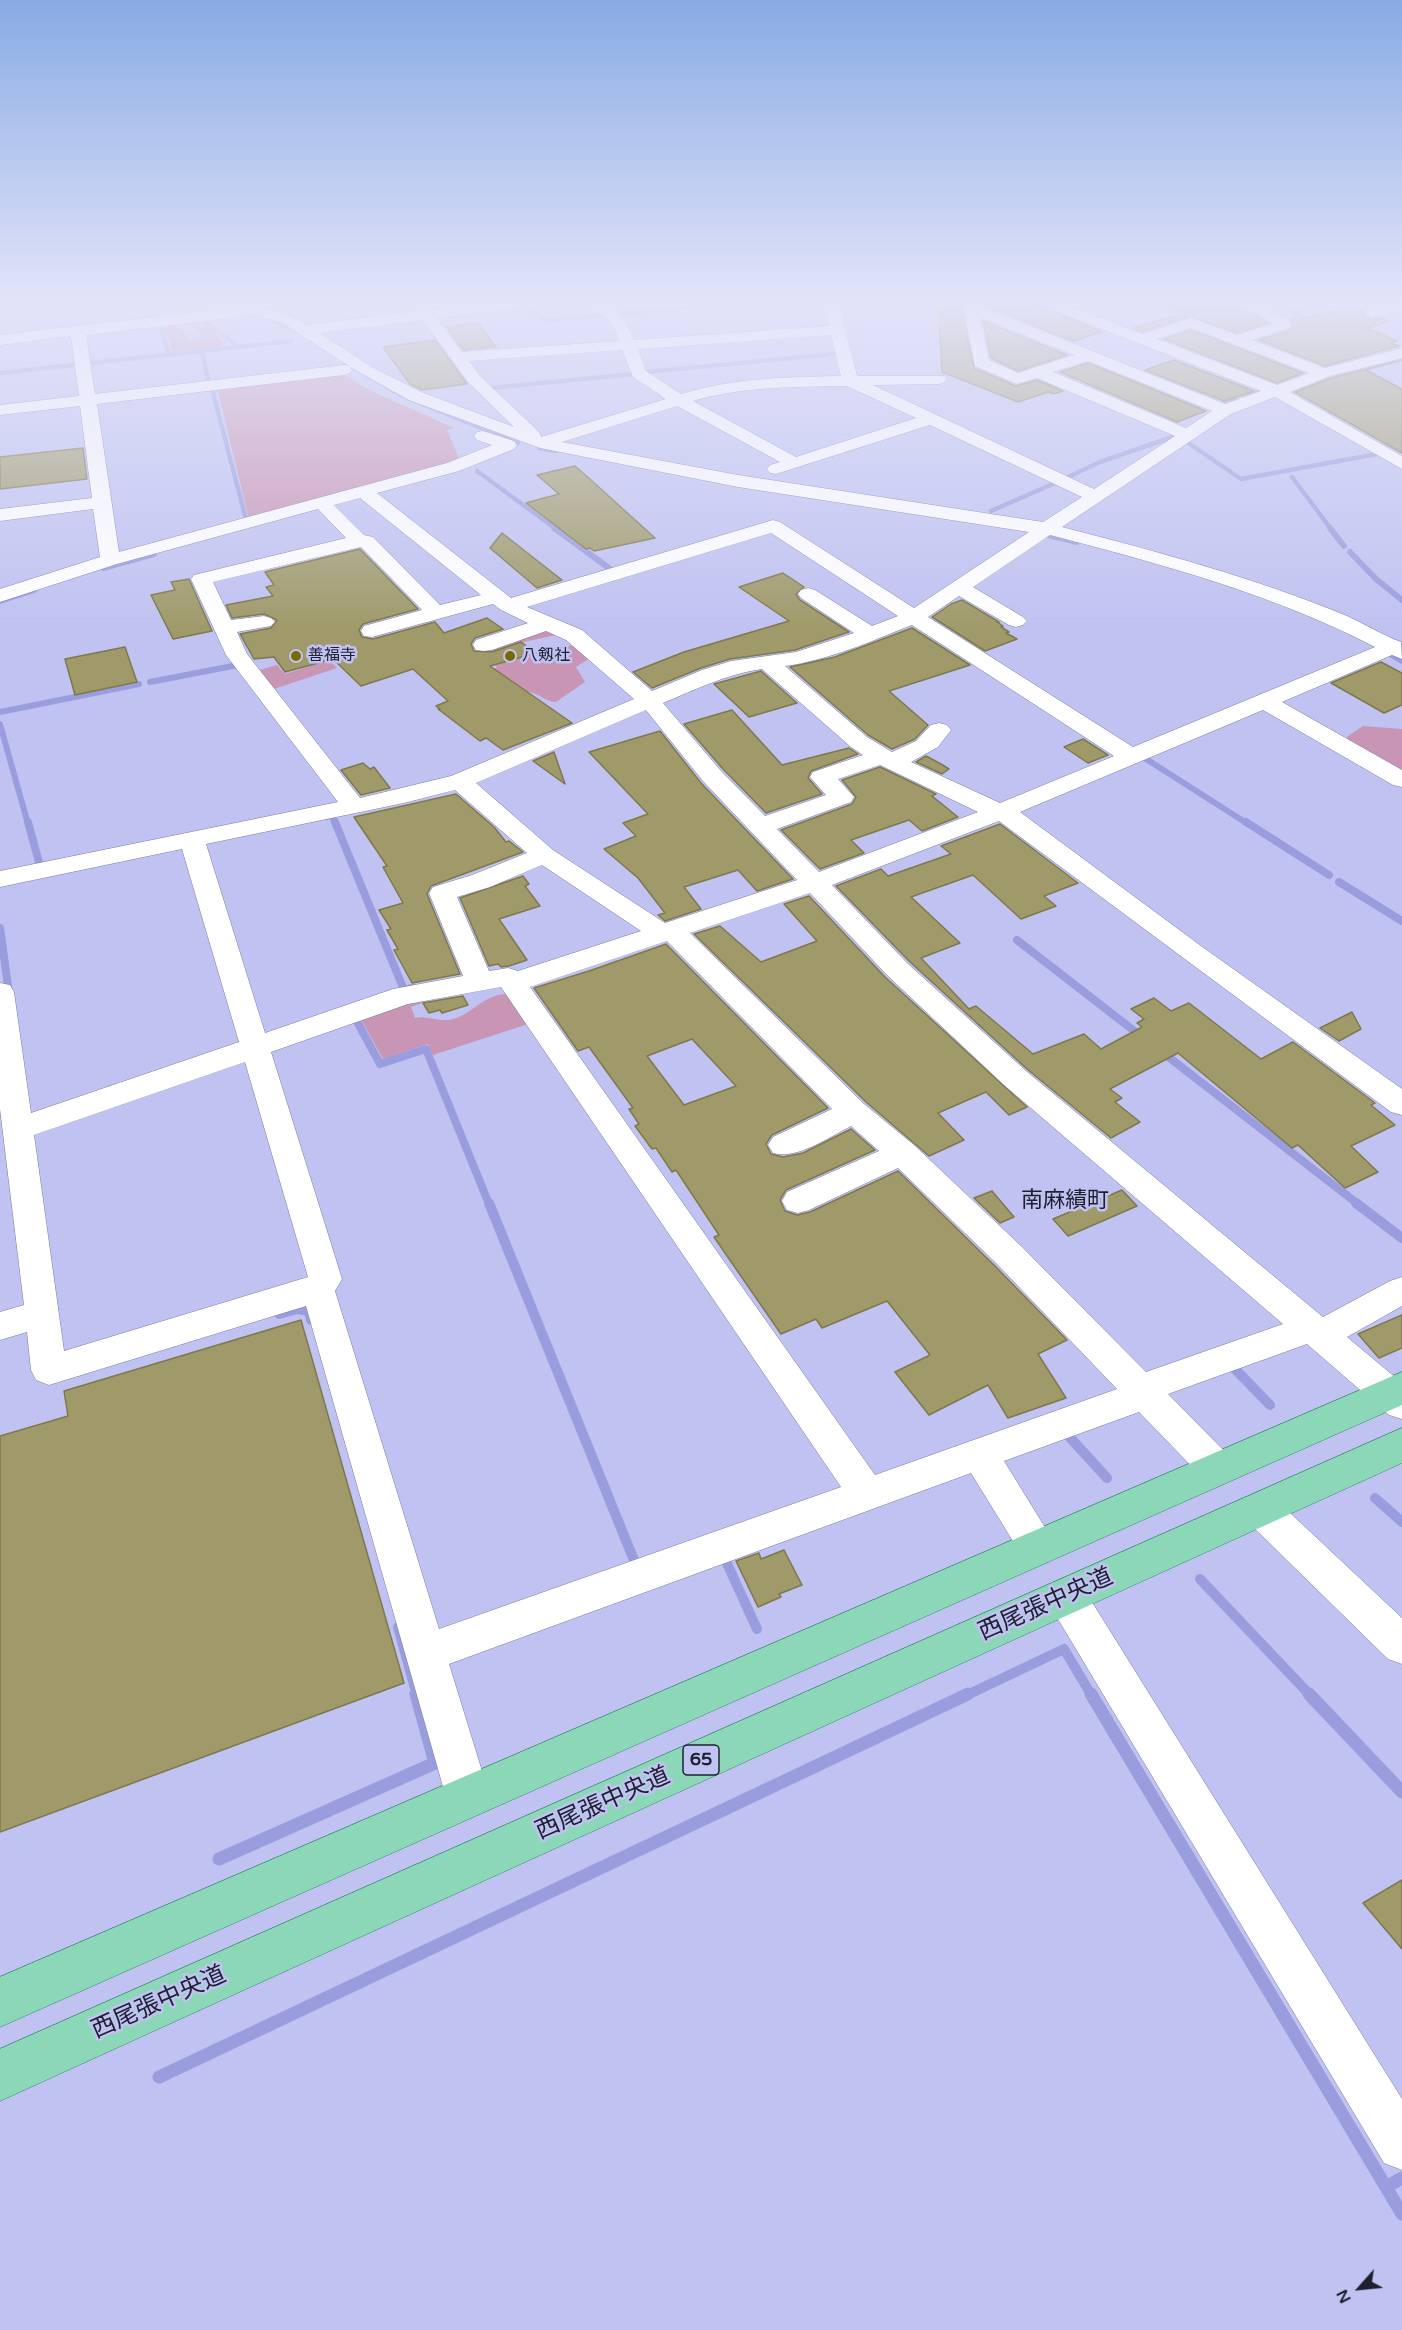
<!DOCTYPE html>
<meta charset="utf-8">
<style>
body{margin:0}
#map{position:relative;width:1402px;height:2330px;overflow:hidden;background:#c0c3f1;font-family:"Varela Round",sans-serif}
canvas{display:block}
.north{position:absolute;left:1330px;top:2258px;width:60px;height:60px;-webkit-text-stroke:4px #c0c3f1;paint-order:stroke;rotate:243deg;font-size:16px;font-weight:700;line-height:24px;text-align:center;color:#1e1f30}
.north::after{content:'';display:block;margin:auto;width:21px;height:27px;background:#1e1f30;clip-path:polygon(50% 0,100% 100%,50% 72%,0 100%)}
</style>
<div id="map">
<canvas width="1402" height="2330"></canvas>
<div class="north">N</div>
</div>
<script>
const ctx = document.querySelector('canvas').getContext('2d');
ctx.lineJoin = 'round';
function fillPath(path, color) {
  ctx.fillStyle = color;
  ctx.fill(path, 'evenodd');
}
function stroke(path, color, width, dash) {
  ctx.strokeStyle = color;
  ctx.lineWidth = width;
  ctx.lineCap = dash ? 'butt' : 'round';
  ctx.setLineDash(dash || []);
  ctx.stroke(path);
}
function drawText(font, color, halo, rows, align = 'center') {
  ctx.font = font + ' "Varela Round","Noto Sans JP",sans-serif';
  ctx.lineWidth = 5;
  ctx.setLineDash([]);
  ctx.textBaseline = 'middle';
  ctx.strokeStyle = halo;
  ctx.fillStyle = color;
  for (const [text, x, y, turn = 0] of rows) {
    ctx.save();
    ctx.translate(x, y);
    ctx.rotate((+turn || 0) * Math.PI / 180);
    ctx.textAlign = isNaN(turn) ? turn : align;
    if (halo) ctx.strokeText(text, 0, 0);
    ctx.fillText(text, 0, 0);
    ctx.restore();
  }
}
const green = new Path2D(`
 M198,321L199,326L211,328L225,344L213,348L172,351L164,325L173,323L184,331L187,338L195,341L203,337L189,323Z
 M335,374L346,376L371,391L454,428L447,430L460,461L249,519L217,388Z
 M544,630L556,635L524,642L505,661L557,651L559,647C574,643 579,648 590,658L576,667L585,682L556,702C545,702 537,691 526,692L488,673L497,667L477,654Z
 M329,660L337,668L271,690L256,671L277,665L285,674Z
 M1363,726L1402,729V777L1345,744L1348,736Z
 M505,994H512L531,1023L433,1055L428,1044L383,1059L358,1014L426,1000L425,1002L411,1007L415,1018C429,1015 440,1023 453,1019C472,1014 482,996 505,994Z`);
const streamFar4 = new Path2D(`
 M517,305L526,304L544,321L606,315
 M4,308L79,301
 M1076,308L1109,301
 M268,309L298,301
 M617,314L760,301
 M267,318L297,331
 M201,319L239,347
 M1304,319L1294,311L1318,304L1311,301
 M160,324L169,355
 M202,351L209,384
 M91,363L292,341
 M345,363L407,398L518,443
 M647,372L835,354
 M0,373L73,365
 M490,388L634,374
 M212,389L246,519
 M1246,396L1262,390L1256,385
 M1223,404L1236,399
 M1190,444L1241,479L1377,454
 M539,448L556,451
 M477,471L556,529
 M1292,477L1331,529
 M1066,478L1100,462L1175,436
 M991,511L1055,483`);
const streamFar3 = new Path2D(`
 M554,528L613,571
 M1330,528L1344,546
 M1048,535L1077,542
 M1350,552L1376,579L1402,600
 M103,568L154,554
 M0,601L34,590
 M1390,654L1402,661
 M150,682L238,665L242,670
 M0,712L139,684
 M0,724L28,824
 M1143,757L1248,824
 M326,817L332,816L335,824`);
const streamFar2 = new Path2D(`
 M28,822L40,866
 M335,822L404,990L412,988
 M1246,822L1329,875
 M1339,882L1402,921
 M0,928L9,993
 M1017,940L1142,1037
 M354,1016L380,1064L426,1049L489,1204
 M1162,1052L1358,1204`);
const streamFar1 = new Path2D(`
 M489,1203L636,1565
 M1356,1203L1402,1238
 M279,1314L297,1309L309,1311L311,1320
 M1235,1369L1270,1405
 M1064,1431L1107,1478
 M1375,1498L1402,1522
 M724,1557L757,1629
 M1200,1579L1311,1696
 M398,1627L417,1696
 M965,1696L1064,1649L1092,1696`);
const stream = new Path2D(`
 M1091,1694L1402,2214
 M1309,1694L1402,1792
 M219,1859L435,1763L416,1694
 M159,2077L968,1694
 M1386,2187L1402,2178`);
const building = new Path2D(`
 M1152,301H1230L1268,323L1237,333L1190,316L1142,332L1133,328L1181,314Z
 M938,302L960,303L974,368L1016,386L1037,380L1063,391L1054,394L1048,392L1018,402L942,372Z
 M979,303L1040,305L1102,332L1073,341Z
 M1352,307L1363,311V315L1371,320L1381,318L1390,321L1367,328L1397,341L1391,343L1399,346L1325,366L1259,340L1291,330L1294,325L1291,319L1299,320Z
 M983,321L1067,355L1018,371L991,358Z
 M478,323L496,347L463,350L447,327Z
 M1191,330L1303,373L1277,383L1164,339Z
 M435,340L467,384L422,390L410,384L383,347Z
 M1174,360L1254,391L1224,401L1145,370Z
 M1402,360L1366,370L1402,389V453L1295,392L1331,378Z
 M1088,363L1206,411L1177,422L1060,372Z
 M83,448L87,479L0,489V457Z
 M575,466L591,480L655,538L594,551L590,548L586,549L526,503L559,494L537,475Z
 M502,533L562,580L537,588L490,548Z
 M360,549L418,609L363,624L359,630L362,637L373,639L435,622L444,633L487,618L503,629L475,638L471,644L474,651L492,652L521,642L536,653L490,666L572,723L503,750L486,738L480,741L438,709H440L436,706L448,701L413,669L361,686L333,659L285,672L274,657L254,659L240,634L271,628L277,620L264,614L232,618L226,605L273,596L266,587L274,585L265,572Z
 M783,573L804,587L796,594L800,600L849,632L795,650L730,659L701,668L652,688L633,672L684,652L789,621L739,587Z
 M189,579L212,631L173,639L151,595L175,590L171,582Z
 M962,600L999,622H997L1003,626L1001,627L1009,632L1006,633L1017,639L985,651L932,617L951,604Z
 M912,628L970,665L889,691L928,725L915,739L892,749L868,735L790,667L835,657Z
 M125,647L137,682L75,695L65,659Z
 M1381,662L1402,673V705L1384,713L1331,683Z
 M761,671L797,703L749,717L714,684Z
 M732,710L782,765L849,748L858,754L811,771L808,778L822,794L766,813L723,769L684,724Z
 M660,731L701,783L793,879L757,891L738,870L684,887L701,909L665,921L658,915L665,913L638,878L604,849L636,836L623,823L648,814L589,752Z
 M1083,739L1108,755L1088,763L1064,747Z
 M554,752L565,784L533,761Z
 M926,756L941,764L949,769L942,774L916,762Z
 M363,763L370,769L374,767L390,788L361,795L341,770Z
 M880,767L936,794L932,796L958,817L922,831L909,820L851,840L864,853L820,869L781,830L852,804L856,797L842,780Z
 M456,794L494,827L506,842L509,841L523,852L431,886L427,894L460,974L412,983L394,950L398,949L387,930L391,929L379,910L403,903L383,867L387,866L354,817Z
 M1000,824L1078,883L1044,896L1056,906L1021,919L973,875L911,897L960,943L921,958L969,1009L976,1006L1033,1054L1084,1034L1101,1049L1142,1027L1137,1023L1144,1019L1131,1009L1154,998L1171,1011L1189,1003L1261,1059L1293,1042L1375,1103L1371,1105L1395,1125L1351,1146L1378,1172L1345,1188L1298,1145L1292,1148L1178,1053L1110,1089L1122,1098L1115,1102L1140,1122L1111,1138L1027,1069L909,961L836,886L881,869L888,876L951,854L941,846Z
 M523,876L529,884L525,886L540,906L499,919L527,960L509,966L501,967L498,964L489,966L460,898Z
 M809,896L885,977L1027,1107L1009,1115L986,1092L938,1113L964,1140L929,1156L866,1102L694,934L720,926L761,962L817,941L784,904Z
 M666,944L828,1108L772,1135L766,1144L771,1154L783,1157L803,1153L851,1129L875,1150L786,1190L780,1200L785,1211L797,1215L810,1212L898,1171L995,1266L1067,1340L1038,1354L1066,1398L1008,1418L988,1385L929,1415L895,1372L930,1355L887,1301L822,1328L816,1319L781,1334L714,1237L719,1235L676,1170L672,1172L656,1148L652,1149L635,1126L639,1124L629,1109L633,1108L589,1047L578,1051L534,988L589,971ZM692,1039L736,1086L684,1105L647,1056Z
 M463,996L468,1005L442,1013L440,1010L429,1013L423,1003Z
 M1352,1012L1361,1029L1339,1041L1320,1028Z
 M1122,1190L1137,1206L1068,1236L1053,1219Z
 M992,1191L1014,1217L1000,1223L974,1198Z
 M1402,1315V1348L1379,1358L1358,1334Z
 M301,1320L404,1683L0,1832V1436L68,1416L64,1391Z
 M784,1550L802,1585L779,1594L781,1597L758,1607L736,1561L759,1553L761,1559Z
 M1402,1880V1949L1363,1903Z`);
const minor = new Path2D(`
 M217,301C247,301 281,309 307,325L417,311L410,301H424L431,310L502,301H541L534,305L437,318L462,352L619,341L614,327L590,301H605L626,323L634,340L829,326L824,301H838L857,376H945L947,379L945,382L939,384L873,385L1094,489L1175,436L1037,378L1017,384L975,366L962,301H976L977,305L1225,404L1261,391L1058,312L1039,301H1057L1142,334L1191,318L1237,335L1274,323L1232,301H1250L1288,319L1292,325L1289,328L1252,340L1325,368L1402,348V358L1330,376L1290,392L1402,456V469L1275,397L1231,414L1062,527C1159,552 1255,578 1347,616C1365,624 1382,635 1401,642L1402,659L1392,655L1282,702L1402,770V787L1393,785L1263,710L1020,812L1201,946L1402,1089V1115L1391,1112L999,821L832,885L907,963L1026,1071L1323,1317L1390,1281L1402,1277V1306L1347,1337L1402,1383V1419L1389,1415L1307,1344L1168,1394L1231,1458L1237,1469L1231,1480L1218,1485L1205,1480L1139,1412L1004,1461L1057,1547L1052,1559L1038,1564L1024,1559L971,1473L449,1664L490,1797L483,1812L468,1819L453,1812L446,1797L306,1306L49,1385L36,1380L31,1370L27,1332L0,1340V1312L24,1305L0,1109V983L10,985L14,992L31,1113L239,1042L182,849L0,887V871L338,802L226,655L191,579L194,575L346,538L318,509L117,564L0,602V589L100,557L93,509L0,521V509L92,498L80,406L0,415V405L79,396L71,336L0,345V335L232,308L219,304ZM246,312L283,323L349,366L344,365L95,394L86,335L239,317ZM980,317L1074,355L1018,373L989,360ZM423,320L469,383L514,427L421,392L372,367L319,333ZM1191,328L1309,373L1277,385L1157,339ZM831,335L841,376C786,377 734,378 681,394L646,371L638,349ZM622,350L633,377L666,399L541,437L539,432L481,377L469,361ZM1088,361L1212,411L1186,428L1053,372ZM350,367L409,400L540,448L738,487L1029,532L914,608L780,522L773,520L511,598L377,493L459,471L514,449L517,445L514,441L483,431L477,432L474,436L477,440L492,445L447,463L119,552L97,404L344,375L350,373L352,370ZM847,386L916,418L796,457L693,401C744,386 795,387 847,386ZM677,406L780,462L770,465L767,469L770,473L776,474L930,425L1082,497L1043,522L738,475L562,442ZM360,498L481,595L440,605L373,537L364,535L334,505ZM771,533L898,616L872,626L815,590L808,588L801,590L798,594L801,598L854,633L796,652L731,661L702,670L652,691L582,630L527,607ZM1050,535C1161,564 1273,594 1375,647L1133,747L928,617L959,596L1009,625L1016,627L1023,625L1027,621L1023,617L973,587ZM361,547L422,610L364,626L361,631L364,636L372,637L493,604L501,610L528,623L476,640L473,645L476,650L484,651L492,650L546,631L566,640L634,699L451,776L360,798L247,654L237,632L271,626L275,622L271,618L264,616L231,620L213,582ZM912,625L1114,756L1000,803L911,762L938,747L951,730L947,725L939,723L931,725L916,741L892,752L867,737L785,666C830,660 871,641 912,625ZM762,669L851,747L863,755L813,772L810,777L826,795L765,816L721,771L663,703C696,689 727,674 762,669ZM646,710L703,781L797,880L665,923L553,850L476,783ZM880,765L978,812L819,872L777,829L851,802L854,797L838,779ZM455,790L527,853L472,875L433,887L429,893L463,976L393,989L265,1033L206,844L404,803ZM542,865L641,931L518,971L508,968L489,971L457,897L490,887ZM810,893L887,975L1004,1085L1283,1324L1146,1372L1021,1246L914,1145L864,1104L690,933ZM667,941L832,1109L773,1137L768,1145L773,1153C797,1160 829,1137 851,1126L879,1151L787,1192L782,1201L787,1210L798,1213L809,1210L898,1168L997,1264L1117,1389L875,1475L530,987ZM501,987L841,1487L439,1629L335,1291L342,1279L271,1052L408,1004ZM245,1062L308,1277L64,1351L34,1135Z
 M1400,301L1402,302V310L1372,318L1364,313L1367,310Z
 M1260,1492L1273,1497L1402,1618V1664L1388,1659L1247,1521L1241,1509L1247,1497Z
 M1066,1578L1080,1583L1402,2099V2170L1384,2163L1052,1609L1046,1596L1052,1583Z`);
const major = new Path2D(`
 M1402,1372V1405L0,2027V1977Z
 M1402,1428V1463L0,2101V2049Z`);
const markers = [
 [296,656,6,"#776b03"],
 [510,656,6,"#776b03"]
];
const farPoinames = [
 ["善福寺",308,656],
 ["八剱社",522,656]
];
const shields = [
 [701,1760,36]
];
const shieldNames = [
 ["65",701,1760]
];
const quarterNames = [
 ["南麻績町",1065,1201]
];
const nearStreetnames = [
 ["西尾張中央道",1046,1605,-24],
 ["西尾張中央道",603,1804,-24],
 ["西尾張中央道",159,2003,-24]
];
fillPath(green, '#c895b4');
stroke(streamFar4, '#999ddd', 4.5);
stroke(streamFar3, '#999ddd', 6);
stroke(streamFar2, '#999ddd', 8);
stroke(streamFar1, '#999ddd', 10);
stroke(stream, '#999ddd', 13);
fillPath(building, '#a09a6b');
stroke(building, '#7e784b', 1.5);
stroke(minor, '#777aa4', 1);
stroke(major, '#328669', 1);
fillPath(minor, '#fff');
fillPath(major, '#8bd7b7');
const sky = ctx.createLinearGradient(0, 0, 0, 627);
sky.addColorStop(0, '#88abe4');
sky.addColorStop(0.48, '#e3e4f9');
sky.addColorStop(1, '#e3e4f900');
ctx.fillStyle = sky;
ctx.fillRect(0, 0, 1402, 627);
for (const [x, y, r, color] of markers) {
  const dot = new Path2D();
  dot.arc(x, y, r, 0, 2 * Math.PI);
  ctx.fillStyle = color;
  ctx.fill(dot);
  stroke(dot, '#c0c3f1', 2);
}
drawText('16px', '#1e1f30', '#c0c3f1', farPoinames, 'left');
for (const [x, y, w] of shields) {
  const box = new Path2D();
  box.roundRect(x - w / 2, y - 15, w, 30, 4.5);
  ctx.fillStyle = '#c0c3f1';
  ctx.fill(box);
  stroke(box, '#1e1f30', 1.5);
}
drawText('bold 18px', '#1e1f30', null, shieldNames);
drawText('22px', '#1e1f30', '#c0c3f1', quarterNames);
drawText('24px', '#1e1f30', '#c0c3f1', nearStreetnames);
</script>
